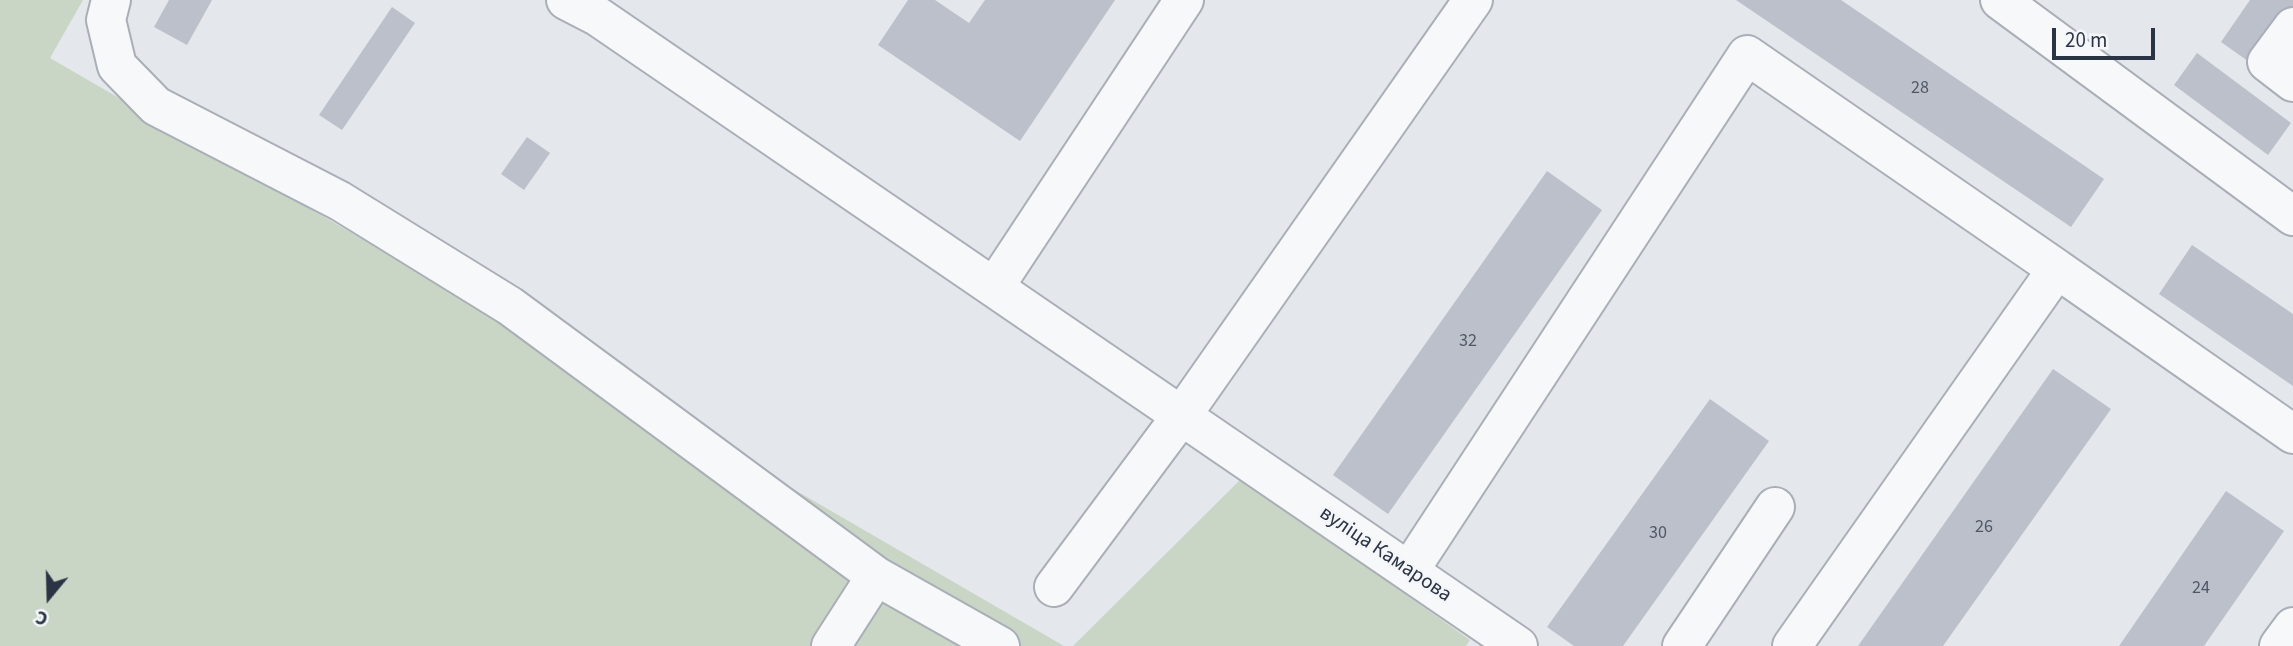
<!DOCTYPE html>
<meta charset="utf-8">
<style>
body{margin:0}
#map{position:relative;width:2293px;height:646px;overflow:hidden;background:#e4e7ec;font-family:"Source Sans 3",sans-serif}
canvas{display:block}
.north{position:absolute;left:14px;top:562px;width:70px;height:70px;-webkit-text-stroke:5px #f4f6f9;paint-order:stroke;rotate:199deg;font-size:19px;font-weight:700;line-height:28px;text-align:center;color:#2b3445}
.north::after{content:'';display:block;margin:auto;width:24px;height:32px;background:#2b3445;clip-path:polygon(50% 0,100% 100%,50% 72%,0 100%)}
.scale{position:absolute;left:2052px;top:28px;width:103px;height:32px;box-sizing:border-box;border:4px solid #2b3445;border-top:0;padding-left:9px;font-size:21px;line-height:24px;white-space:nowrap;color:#2b3445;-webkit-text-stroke:5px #f4f6f9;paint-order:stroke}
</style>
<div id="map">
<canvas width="2293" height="646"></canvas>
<div class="north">С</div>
<div class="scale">20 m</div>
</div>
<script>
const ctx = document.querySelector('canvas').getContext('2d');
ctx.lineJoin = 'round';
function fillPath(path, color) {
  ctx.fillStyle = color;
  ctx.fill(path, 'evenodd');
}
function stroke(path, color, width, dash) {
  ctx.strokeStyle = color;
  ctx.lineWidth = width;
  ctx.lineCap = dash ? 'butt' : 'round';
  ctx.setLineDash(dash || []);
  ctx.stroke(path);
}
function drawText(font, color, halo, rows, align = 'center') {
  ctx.font = font + ' "Source Sans 3",sans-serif';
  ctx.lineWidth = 5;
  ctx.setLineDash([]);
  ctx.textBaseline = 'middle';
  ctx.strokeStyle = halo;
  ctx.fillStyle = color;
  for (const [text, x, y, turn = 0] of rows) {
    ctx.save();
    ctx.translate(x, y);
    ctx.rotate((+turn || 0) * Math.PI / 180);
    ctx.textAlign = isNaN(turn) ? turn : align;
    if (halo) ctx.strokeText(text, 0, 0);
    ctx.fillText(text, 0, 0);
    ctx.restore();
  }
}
const green = new Path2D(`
 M0,0H83L50,58L1064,646H0Z
 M1242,478L1470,640L1466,646H1073Z`);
const building = new Path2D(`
 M169,0H212L187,45L154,27Z
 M908,0H935L969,23L985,0H1115L1020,141L878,45Z
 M1736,0H1841L2104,179L2071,227Z
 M2250,0H2293V11L2255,66L2221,42Z
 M392,7L415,23L342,130L319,115Z
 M2197,53L2291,123L2268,155L2174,85Z
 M527,137L550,153L524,190L501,174Z
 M1547,171L1602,210L1388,514L1333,475Z
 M2192,245L2293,314V386L2159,294Z
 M2053,369L2111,409L1943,646H1858Z
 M1710,399L1769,441L1623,646H1574L1547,627Z
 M2226,491L2284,531L2204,646H2119Z`);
const minor = new Path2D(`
 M111,0L106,20L117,66L156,106L340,201L510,306L876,576L1000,646
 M566,0L597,16L1518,646
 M2000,0L2293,216
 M2293,27L2267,62L2293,82
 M2057,269L2293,434
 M995,286L1184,0
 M1409,571L1747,55L2057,269L1792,646
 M1054,587L1182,415L1473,0
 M831,646L876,576
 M1682,646L1775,507
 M2279,646L2293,627`);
const numberNames = [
 ["28",1920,89],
 ["32",1468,342],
 ["26",1984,528],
 ["30",1658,534],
 ["24",2201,589]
];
const streetNames = [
 ["вуліца Камарова",1385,555,34]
];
fillPath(green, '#c9d6c5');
fillPath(building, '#bbc0ca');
stroke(minor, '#a9aeb7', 42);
stroke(minor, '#f7f8fa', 38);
drawText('18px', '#4f5766', null, numberNames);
drawText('21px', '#2b3445', '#f4f6f9', streetNames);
</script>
